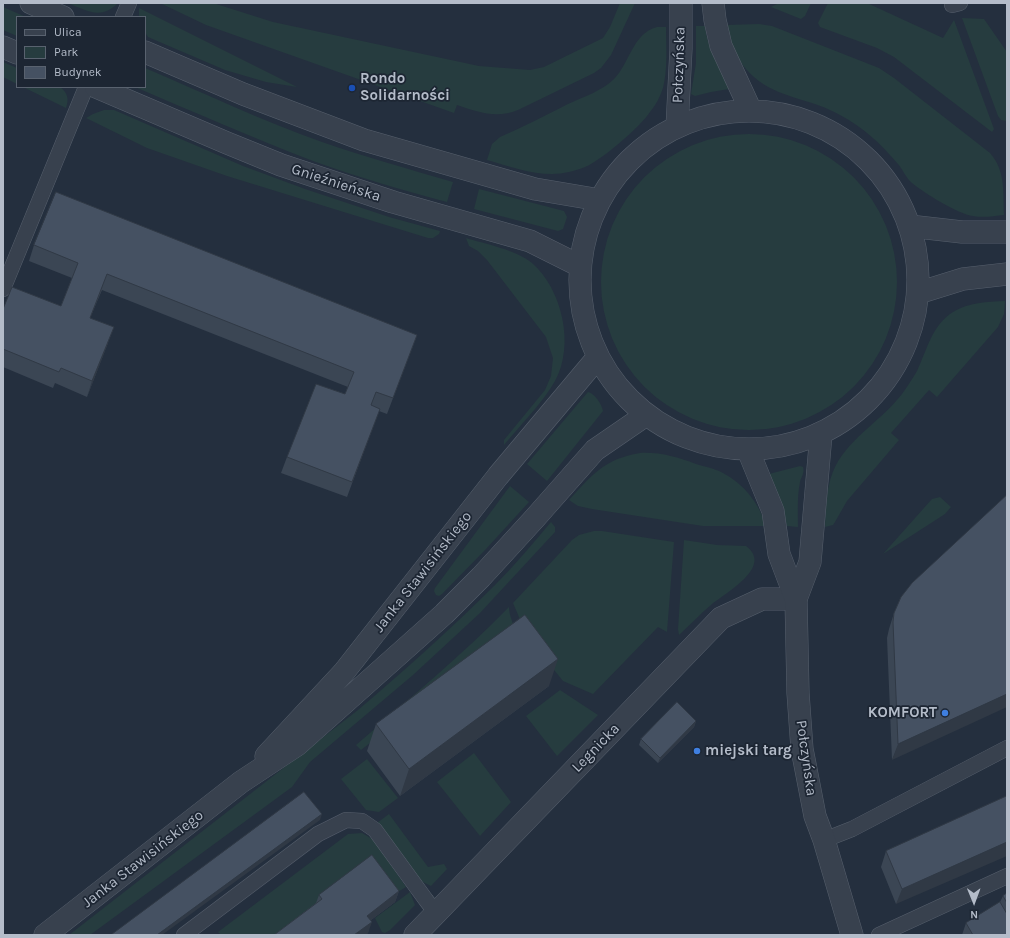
<!DOCTYPE html>
<meta charset="utf-8">
<style>
body{margin:0}
#map{position:relative;width:1010px;height:938px;overflow:hidden;background:#242f3e;font-family:Karla,sans-serif}
canvas{display:block}
.frame{position:absolute;inset:0;border:4px solid #b4bcc9;pointer-events:none}
.legend{position:absolute;left:16px;top:16px;width:130px;height:72px;box-sizing:border-box;background:#1d2633;border:1px solid #59626f;margin:0;padding:5px 7px;list-style:none;font-size:12px;color:#b4bcc9}
.legend li{display:flex;align-items:center;gap:8px;height:20px}
.legend b{width:20px;border:1px solid #59626f}
.north{position:absolute;left:954px;top:882px;width:40px;height:40px;-webkit-text-stroke:3px #1d2633;paint-order:stroke;rotate:179deg;font-size:11px;font-weight:700;line-height:16px;text-align:center;color:#b4bcc9}
.north::after{content:'';display:block;margin:auto;width:14px;height:18px;background:#b4bcc9;clip-path:polygon(50% 0,100% 100%,50% 72%,0 100%)}
</style>
<div id="map">
<canvas width="1010" height="938"></canvas>
<div class="frame"></div>
<ul class="legend">
<li><b style="height:5px;background:#38414e"></b>Ulica</li>
<li><b style="height:11px;background:#263c3f"></b>Park</li>
<li><b style="height:11px;background:#455162"></b>Budynek</li>
</ul>
<div class="north">N</div>
</div>
<script>
const ctx = document.querySelector('canvas').getContext('2d');
ctx.lineJoin = 'round';
function fillPath(path, color) {
  ctx.fillStyle = color;
  ctx.fill(path, 'evenodd');
}
function stroke(path, color, width, dash) {
  ctx.strokeStyle = color;
  ctx.lineWidth = width;
  ctx.lineCap = dash ? 'butt' : 'round';
  ctx.setLineDash(dash || []);
  ctx.stroke(path);
}
function drawText(font, color, halo, rows, align = 'center') {
  ctx.font = font + ' Karla,sans-serif';
  ctx.lineWidth = 3.5;
  ctx.setLineDash([]);
  ctx.textBaseline = 'middle';
  ctx.strokeStyle = halo;
  ctx.fillStyle = color;
  for (const [text, x, y, turn = 0] of rows) {
    ctx.save();
    ctx.translate(x, y);
    ctx.rotate((+turn || 0) * Math.PI / 180);
    ctx.textAlign = isNaN(turn) ? turn : align;
    if (halo) ctx.strokeText(text, 0, 0);
    ctx.fillText(text, 0, 0);
    ctx.restore();
  }
}
const green = new Path2D(`
 M68,3H118C101,20 87,11 68,3Z
 M160,3H213L273,22L479,66L530,70L544,67L603,38L610,27L620,3H635L611,55L601,68L594,73L518,110C496,119 478,112 457,105L454,113L206,25Z
 M779,3H811L805,16L801,19L771,7Z
 M828,3H867L943,38L954,20L994,129L992,132L894,57L877,48L820,27L818,23Z
 M3,7L26,17H17V36L3,30Z
 M139,8L297,87L266,82L225,70L148,37L145,32V17H139Z
 M962,18L984,19L1007,52V121L1001,120L998,116Z
 M759,24L772,26L879,68L894,78L990,153C1006,171 1003,193 1004,215C994,216 983,218 973,216C958,214 924,193 912,183C906,178 903,170 898,164C881,144 863,127 840,115C813,99 777,98 754,77C737,62 732,47 726,25Z
 M696,26H705C708,51 720,67 729,89L711,92L695,96L691,94L696,63Z
 M657,27H666C666,47 668,68 663,88C660,97 656,105 650,112C640,127 602,160 585,167C575,171 563,174 552,174C530,174 508,166 487,160L492,144L500,137C523,127 546,115 568,104C583,97 602,91 614,79C630,63 632,34 657,27Z
 M3,62L17,68V84L3,77Z
 M145,68C204,93 262,121 322,142C365,157 409,169 453,182L447,202C402,190 357,177 313,161C253,138 194,112 135,87H145Z
 M23,87H60C68,93 69,99 66,108Z
 M104,110H114L243,166L305,189L389,217L440,231L439,234L433,238H428L227,176L147,148L86,118L93,114Z
 M601 282a148 148 0 1 1 296 0a148 148 0 1 1-296 0Z
 M479,189L564,211L567,217L563,229L558,231L474,209Z
 M466,238C485,244 517,250 532,263C562,289 575,345 555,381C542,404 521,424 504,445V440L545,390L551,376L553,358L546,337L487,260L478,251L469,246Z
 M1005,301L1004,314L998,327L937,397L929,390L891,433L899,440L847,501L835,522L833,525L825,527C826,506 826,484 836,465C851,437 883,419 902,394C907,387 913,378 917,371C927,350 932,325 953,312C969,302 987,302 1005,301Z
 M588,392C594,393 602,404 603,411L547,481L527,464Z
 M640,453C660,452 677,457 696,464C705,467 714,468 723,473C744,484 759,503 766,526H703L592,509L578,506L569,500C592,475 604,459 640,453Z
 M800,466L803,467C805,473 801,477 800,482C797,497 798,512 798,527L787,526L784,515L765,475Z
 M510,486L529,502L486,549L442,594L439,596L436,595L434,591L435,588Z
 M940,497L951,507L945,514L883,554L932,499Z
 M551,522L555,527V532L480,613L413,675L310,762L292,787L90,935H69L358,710C405,670 451,629 495,585C515,565 533,543 551,522Z
 M594,531H602L674,542L667,632L658,627L593,694L563,681L524,633C522,622 517,613 513,603L572,540L579,535Z
 M684,540L717,545L746,546C774,567 725,593 711,605C700,614 690,625 679,635L678,629Z
 M509,607C509,616 514,623 514,631L361,750L356,745C408,700 461,656 509,607Z
 M560,690L598,715L557,756L526,716Z
 M474,753L511,802L480,836L437,782Z
 M367,759L398,798L379,812L366,810L341,779Z
 M389,814L428,867L444,864L447,869L431,886L419,880L377,823Z
 M362,833L374,840L406,887L391,896L284,935H221L218,932L348,834Z
 M410,892L415,905L390,930L385,933L382,932L375,918Z`);
const service = new Path2D(`
 M952,5L960,3
 M123,17L129,3
 M3,289L86,87
 M824,840L852,829L1007,748
 M184,935L318,834L346,820L362,821L375,830L426,900L436,913
 M879,935L1007,876`);
const minor = new Path2D(`
 M415,935L721,618L762,599H796`);
const tertiary = new Path2D(`
 M31,3L63,17
 M713,3L715,20L721,46L751,111
 M3,47L17,53
 M145,52L243,94L364,140L535,189L600,200
 M96,87L227,143L281,165L393,202L530,241L580,266
 M580 280a169 169 0 1 1 338 0a169 169 0 1 1-338 0Z
 M677,127L681,49V3
 M909,226L962,232H1007
 M918,293L963,279L1007,274
 M748,450L773,511L779,554L796,599L798,693L802,749L815,816L824,840L852,935
 M796,599L810,562L821,434
 M266,756L344,672L498,476L598,357
 M45,935L241,782L297,745L444,614L481,577L535,518L595,450L646,415`);
const wall = new Path2D(`
 M34,245L417,335L387,414L379,411L347,497L281,473L287,457L345,394L348,387L102,290L90,318L108,343L87,397L55,383L53,388L3,367V309L61,306L72,278L29,261Z
 M1007,495L892,760L887,638L889,629L894,613Z
 M549,686L400,796L367,751L376,724Z
 M696,721L694,727L658,763L639,745L641,739Z
 M1007,796L896,904L881,867L886,851Z
 M399,891L395,902L371,920L368,933L365,935H274L316,903L319,895Z
 M1007,893V935H962L966,923L1000,902L1003,896Z`);
const shadedWall = new Path2D(`
 M114,327L108,343L87,397L92,381Z
 M558,659L549,686L400,796L409,769Z
 M1007,694V707L892,760L898,744Z
 M696,721L694,727L658,763L660,758Z
 M322,814L320,820L162,935H157Z
 M1007,842V856L896,904L902,889Z
 M399,891L395,902L363,926L367,916Z
 M372,922L368,933L365,935H354Z`);
const building = new Path2D(`
 M56,192L417,335L393,398L376,392L371,405L380,409L352,482L287,457L316,384L345,394L354,372L107,274L90,318L114,327L92,381L61,368L59,372L3,349V309L12,287L61,306L78,263L34,245Z
 M1007,495V694L898,744L893,622L894,613L901,597L912,583Z
 M525,615L558,659L409,769L376,724Z
 M677,702L696,721L660,758L641,739Z
 M304,792L322,814L157,935H111Z
 M1007,796V842L902,889L886,851Z
 M372,855L399,891L367,916L372,922L354,935H274L322,899L319,895Z
 M1007,893V903L1003,896Z
 M1000,902L1007,914V935H973L966,923Z`);
const markers = [
 [352,88,4,"#1a4fb4"],
 [945,713,4,"#3f7fe0"],
 [697,751,4,"#3f7fe0"]
];
const streetNames = [
 ["Połczyńska",679,65,-88],
 ["Gnieźnieńska",336,183,18],
 ["Janka Stawisińskiego",423,572,-52],
 ["Legnicka",596,748,-46],
 ["Połczyńska",806,758,82],
 ["Janka Stawisińskiego",143,859,-38]
];
const poiNames = [
 ["Rondo",360,79],
 ["Solidarności",360,96],
 ["KOMFORT",937,713,"right"],
 ["miejski targ",705,751]
];
fillPath(green, '#263c3f');
stroke(service, '#565f6c', 16);
stroke(minor, '#565f6c', 23);
stroke(tertiary, '#565f6c', 23);
stroke(service, '#38414e', 15);
stroke(minor, '#38414e', 22);
stroke(tertiary, '#38414e', 22);
fillPath(wall, '#3b4654');
fillPath(shadedWall, '#303945');
fillPath(building, '#455162');
stroke(building, '#303945', 1);
for (const [x, y, r, color] of markers) {
  const dot = new Path2D();
  dot.arc(x, y, r, 0, 2 * Math.PI);
  ctx.fillStyle = color;
  ctx.fill(dot);
  stroke(dot, '#1d2633', 1.5);
}
drawText('15px', '#b4bcc9', '#1d2633', streetNames);
drawText('bold 15px', '#b4bcc9', '#1d2633', poiNames, 'left');
</script>
